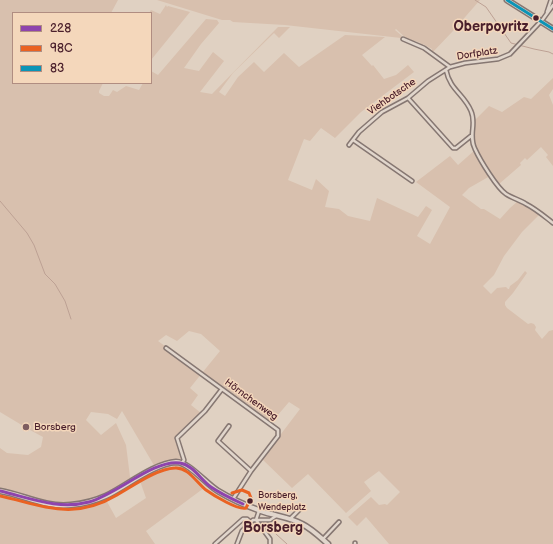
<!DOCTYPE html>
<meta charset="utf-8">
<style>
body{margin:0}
#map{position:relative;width:553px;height:544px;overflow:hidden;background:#e0d1c2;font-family:"Balsamiq Sans",sans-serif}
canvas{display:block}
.legend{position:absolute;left:12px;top:12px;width:140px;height:72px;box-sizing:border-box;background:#f4d7bb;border:1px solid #b08d81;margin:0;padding:5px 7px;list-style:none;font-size:12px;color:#4a1f2b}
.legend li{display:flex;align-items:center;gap:8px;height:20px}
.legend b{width:20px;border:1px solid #b08d81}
</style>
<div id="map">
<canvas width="553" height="544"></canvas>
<ul class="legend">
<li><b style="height:5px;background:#8e44ad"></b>228</li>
<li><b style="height:5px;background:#ea6222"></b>98C</li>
<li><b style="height:5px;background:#0b94b6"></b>83</li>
</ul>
</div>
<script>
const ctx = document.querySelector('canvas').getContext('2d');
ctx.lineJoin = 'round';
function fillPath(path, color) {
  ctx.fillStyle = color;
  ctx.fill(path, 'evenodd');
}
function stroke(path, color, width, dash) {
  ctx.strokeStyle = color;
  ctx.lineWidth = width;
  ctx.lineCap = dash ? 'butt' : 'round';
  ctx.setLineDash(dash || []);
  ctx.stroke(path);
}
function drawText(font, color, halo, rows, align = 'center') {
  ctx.font = font + ' "Balsamiq Sans",sans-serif';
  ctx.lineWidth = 3;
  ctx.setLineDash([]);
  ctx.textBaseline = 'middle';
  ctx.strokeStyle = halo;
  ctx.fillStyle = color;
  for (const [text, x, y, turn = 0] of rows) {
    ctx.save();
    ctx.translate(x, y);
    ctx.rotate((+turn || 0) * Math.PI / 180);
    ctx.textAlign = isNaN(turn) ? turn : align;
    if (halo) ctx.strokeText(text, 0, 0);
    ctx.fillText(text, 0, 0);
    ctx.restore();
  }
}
const green = new Path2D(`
 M0,0H118L111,13H13V83H103L99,91V93L104,96H109L113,90L117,92L126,86L139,90L143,83H151V71L158,75L206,19L217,20L219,23L201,44L184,68L199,71L213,52L224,61L200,92L212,94L278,27H290L279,38L274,33L233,73L219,92L225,96L238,77L254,62L264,72L284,53L299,67L345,35L385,37L362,55L372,66L373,65L384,79L396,75L408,65L414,72L361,112L335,138L321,128L310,141L304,139L288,180L312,190L316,179L329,191L325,207L339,209L348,216L370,221L377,198L418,217L426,206L432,210L417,236L430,244L450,207L416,182L450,156L458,165L475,150L490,176L469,188L462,195L481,209H484L500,219L510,208L518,201L540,214L522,232L504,256L494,275L483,286L491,294L497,288L506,287L508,289H509L510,286L518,280L525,271L527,273L513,293L505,302V305L507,308L528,324L531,323L534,324L536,327L535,330L542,339L549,331L553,330V544H389L366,517L357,526L348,517L371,497L379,505L385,504L387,505L400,492L379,471L364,482L371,491L346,513L308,474L292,488L262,459L300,409L289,402L271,423L202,373L190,388L198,395L191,405L201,413L177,436L176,439L182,457L179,461L155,467L122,411L117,419L108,414L91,412L86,420L101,435L116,423L126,445L130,477L132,478L103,495L88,501L69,504H55L0,489V448L7,453L28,455L41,447L43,437L30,430L27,426L25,427L0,412ZM189,331L201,334L220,351L202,373L158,341L166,335L177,341Z
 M157,0H480L452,32L432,53V49L423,44L422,47L419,45L421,43L415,41L413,43L408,40L396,29L395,30L402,36L401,38L285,25L233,22L230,20H222Z
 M166,5L167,7L168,6L190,12L151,60V13H149L151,10L160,14Z
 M553,78V89L549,95L553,105V166L546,157L548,155L541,147L527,160L525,158L520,163L521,165L499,184L476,149L473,136L475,120L489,106L502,112L524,97L531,99Z
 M174,465L185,468L204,488L146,531L155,544H0V493L55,508L80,506L105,498L116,518L146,498L140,481L169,466Z`);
const stream = new Path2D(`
 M475,0L486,7L511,43L534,49L549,52L553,54
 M0,201L27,233L34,245L45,274L55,284L65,301L71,319
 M276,534L287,544`);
const street = new Path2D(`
 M547,12L551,0
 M403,39L424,48L450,67
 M446,70C450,90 464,94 471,111C477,124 468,135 475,149C480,160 497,188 506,194C512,198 520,200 526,204C536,209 544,216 553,223
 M408,98L453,148H456L471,136
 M353,140L412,181
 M349,145L359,132L382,112L408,98L428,81L450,67L465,63L498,59L510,54L543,19L553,5
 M166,348L278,430V436L251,471L233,499
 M229,426L218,441L251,471
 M182,463L184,460L177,438L205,411L222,389
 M290,519L301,508
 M256,520L270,539V544
 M256,520L259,511
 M323,539L339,522
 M215,544L243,519H247L250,522
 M237,544L242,531L253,520H270L276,516
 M355,544V543`);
const secondary = new Path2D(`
 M507,0L553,29
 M0,491C24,495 45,508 71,505C82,504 95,501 106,496C125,487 155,463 176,462C189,462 206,484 218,491C231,499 247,506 261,511C275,516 290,517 302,524C312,529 320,537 328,544`);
const bus1 = new Path2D(`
 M0,491C30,498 58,510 89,502C116,495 154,459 180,463C193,465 201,480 211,487C221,494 232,499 243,504`);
const bus2 = new Path2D(`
 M0,496C45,506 73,521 117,495C133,486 156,469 175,468C188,467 196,482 206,490C213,495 239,511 246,508L251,498L249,493L242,490L232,493`);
const bus3 = new Path2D(`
 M507,0L553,29`);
const markers = [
 [536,18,3.5,"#4a1f2b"],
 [26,427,4,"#7e5d60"],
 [250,501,3.5,"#4a1f2b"]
];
const busNames = [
 ["Borsberg,",258,496],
 ["Wendeplatz",258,508]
];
const streetNames = [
 ["Dorfplatz",477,54,-9],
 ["Viehbotsche",392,97,-35],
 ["Hörnchenweg",251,400,36]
];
const poiNames = [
 ["Borsberg",34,427]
];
const districtNames = [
 ["Oberpoyritz",491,27],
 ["Borsberg",273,528]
];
fillPath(green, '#d8c0ae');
stroke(stream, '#bda194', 1);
stroke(street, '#867772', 5.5);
stroke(secondary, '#867772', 7);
stroke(street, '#e1d6cc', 2.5);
stroke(secondary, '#e1d6cc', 4);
stroke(bus1, '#8e44ad', 3);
stroke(bus2, '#ea6222', 3);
stroke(bus3, '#0b94b6', 3);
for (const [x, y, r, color] of markers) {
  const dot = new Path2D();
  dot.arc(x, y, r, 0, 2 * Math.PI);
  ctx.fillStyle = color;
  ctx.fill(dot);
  stroke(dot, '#f4d7bb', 1.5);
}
drawText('9px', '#4a1f2b', '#f4d7bb', busNames, 'left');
drawText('10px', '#4a1f2b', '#f4d7bb', streetNames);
drawText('10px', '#4a1f2b', '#f4d7bb', poiNames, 'left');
drawText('bold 14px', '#4a1f2b', '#f4d7bb', districtNames);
</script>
